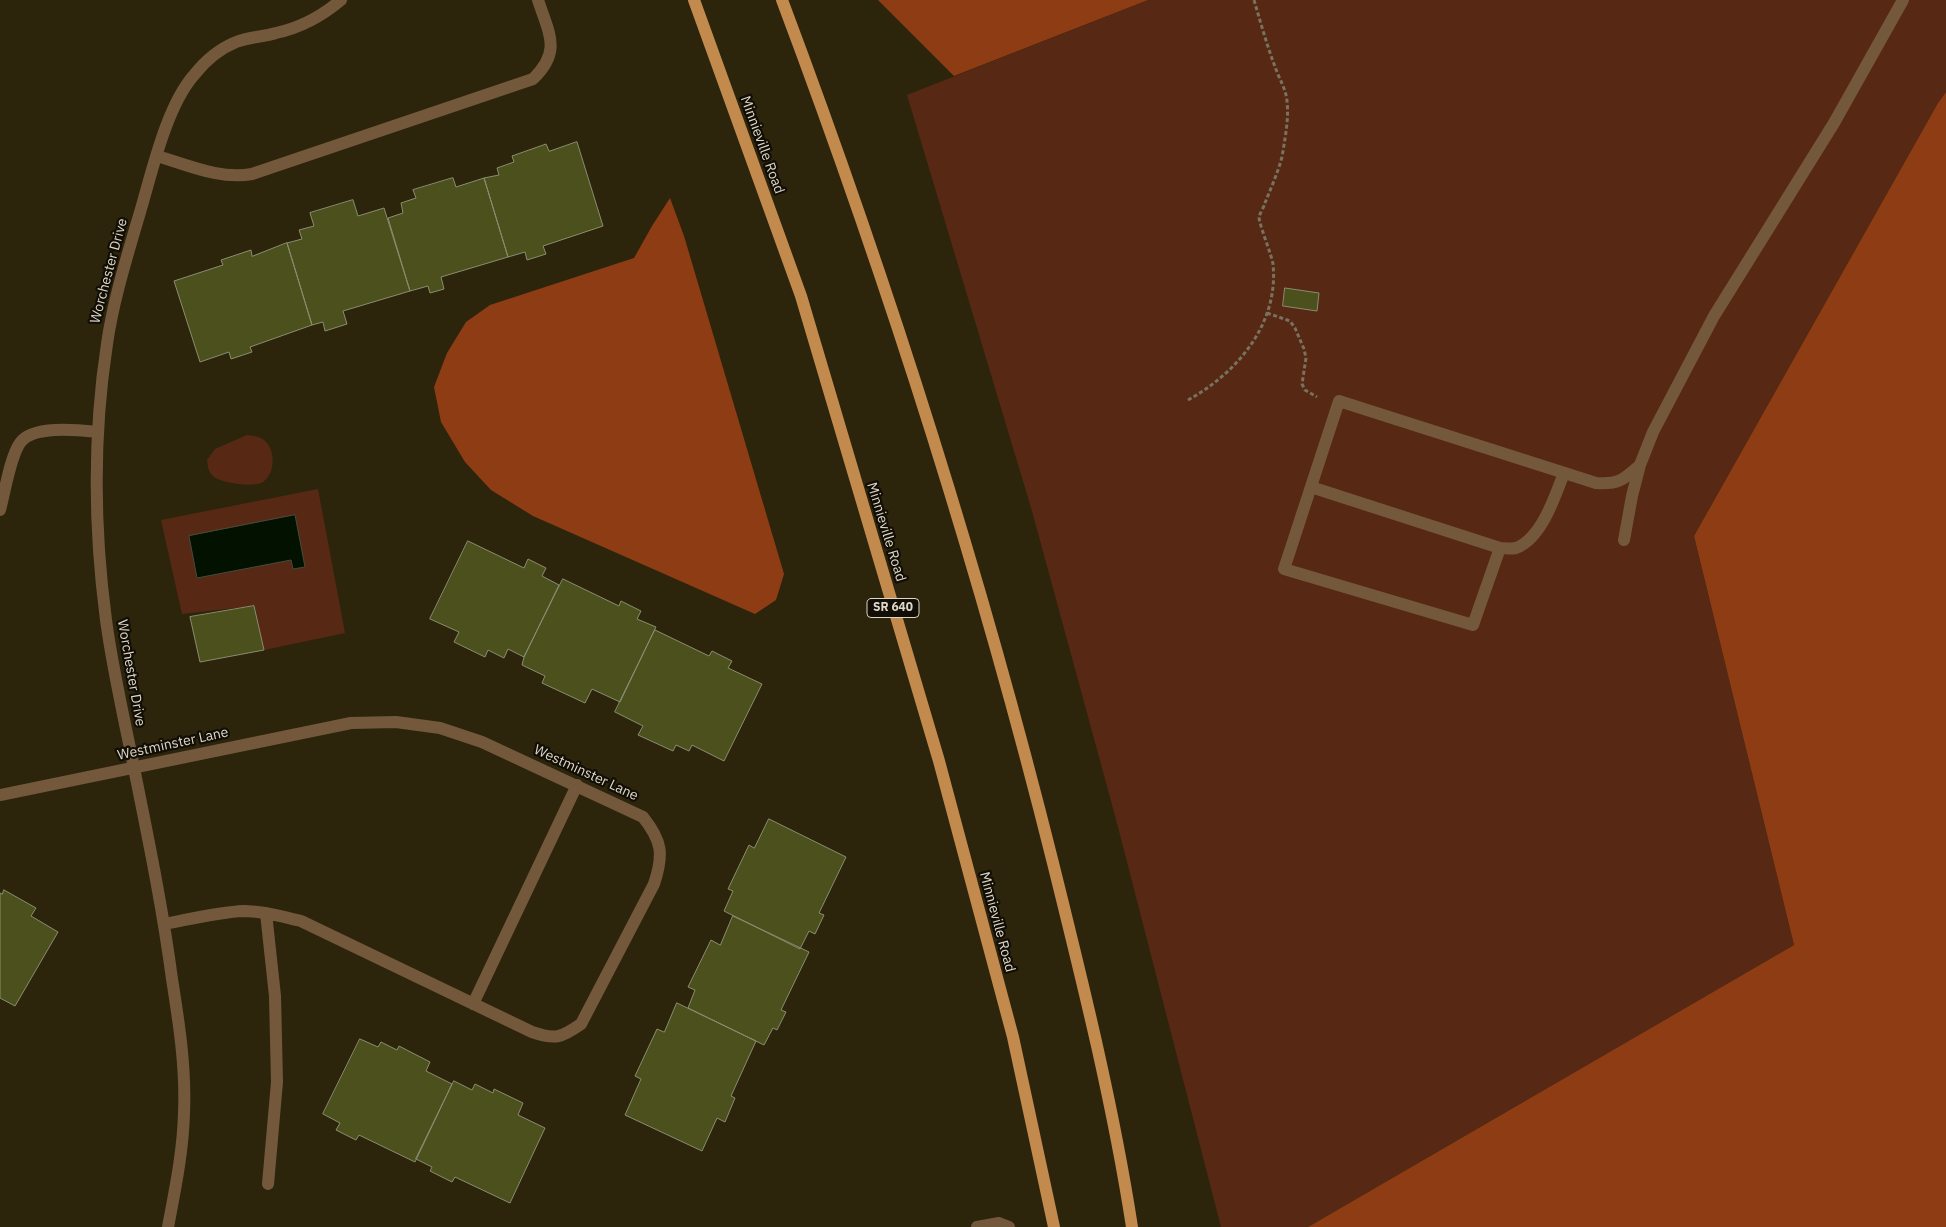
<!DOCTYPE html>
<style>
body{margin:0}
canvas{display:block;background:#2d240c}
</style>
<canvas width="1946" height="1227"></canvas>
<script>
const ctx = document.querySelector('canvas').getContext('2d');
ctx.lineJoin = 'round';
function fillPath(path, color) {
  ctx.fillStyle = color;
  ctx.fill(path, 'evenodd');
}
function stroke(path, color, width, dash) {
  ctx.strokeStyle = color;
  ctx.lineWidth = width;
  ctx.lineCap = dash ? 'butt' : 'round';
  ctx.setLineDash(dash || []);
  ctx.stroke(path);
}
function drawText(font, color, halo, rows, align = 'center') {
  ctx.font = font + ' "IBM Plex Sans",sans-serif';
  ctx.lineWidth = 4.5;
  ctx.setLineDash([]);
  ctx.textBaseline = 'middle';
  ctx.strokeStyle = halo;
  ctx.fillStyle = color;
  for (const [text, x, y, turn = 0] of rows) {
    ctx.save();
    ctx.translate(x, y);
    ctx.rotate((+turn || 0) * Math.PI / 180);
    ctx.textAlign = isNaN(turn) ? turn : align;
    if (halo) ctx.strokeText(text, 0, 0);
    ctx.fillText(text, 0, 0);
    ctx.restore();
  }
}
const green = new Path2D(`
 M1148,0H1946V92L1938,103L1694,536L1794,945L1308,1227H1221L1117,823L1032,511L907,95Z
 M247,435C253,436 260,436 265,441C276,451 275,474 263,482C254,488 223,483 214,477C208,472 208,467 207,460L215,449Z
 M318,489L345,633L264,650L254,606L182,614L161,520Z`);
const forest = new Path2D(`
 M878,0H1148L954,76Z
 M1946,92V1227H1308L1794,945L1694,536L1938,103Z
 M670,198L684,236L784,574L776,600L755,614L533,516L491,490L465,462L441,422L434,387L447,353L466,322L490,305L634,258L652,226Z`);
const water = new Path2D(`
 M295,515L305,567L293,569L291,560L197,578L189,536Z`);
const building = new Path2D(`
 M577,142L603,226L543,246L546,254L527,260L525,252L508,257L484,178L499,175L497,168L514,162L512,156L546,144L549,151Z
 M453,178L456,187L484,178L508,257L441,277L444,289L430,293L428,286L410,291L388,218L403,213L401,203L416,198L413,190Z
 M353,200L358,216L384,208L410,291L343,311L347,324L325,331L323,322L312,325L287,243L302,239L299,230L314,226L310,213Z
 M287,243L312,325L250,347L252,352L231,359L229,352L200,362L174,281L223,265L221,260L251,250L252,256Z
 M1285,288L1319,293L1317,311L1283,306Z
 M468,541L524,568L528,559L546,568L542,576L559,585L524,657L508,649L504,658L488,650L485,657L454,642L459,632L430,619Z
 M563,579L619,606L621,601L641,611L637,619L656,627L620,702L592,689L585,703L542,683L545,676L522,665L524,657Z
 M254,606L264,650L200,662L190,617Z
 M655,630L709,656L712,651L732,661L728,668L762,684L724,761L692,745L689,751L676,745L673,751L638,735L643,726L615,712Z
 M769,819L846,857L819,913L824,915L815,934L809,931L800,949L724,911L733,891L728,889L749,845L754,848Z
 M4,890L36,908L31,916L58,932L15,1006L0,998V893L2,894Z
 M733,916L809,952L781,1010L786,1012L777,1030L773,1028L764,1045L688,1008L695,990L688,987L711,940L720,945Z
 M677,1003L756,1041L731,1096L735,1098L725,1122L717,1118L702,1151L625,1115L641,1079L635,1076L657,1029L664,1032Z
 M360,1039L378,1047L381,1042L397,1050L399,1046L430,1062L426,1071L452,1084L415,1162L359,1135L356,1140L336,1130L340,1123L323,1114Z
 M454,1081L472,1090L475,1084L493,1093L494,1089L523,1103L518,1115L545,1128L510,1203L455,1177L452,1182L430,1171L432,1167L416,1159Z`);
const path = new Path2D(`
 M1267,313L1290,321L1295,328L1304,349L1306,358L1302,384L1305,390L1317,397
 M1188,400C1237,373 1279,324 1273,264C1271,253 1259,224 1259,217C1260,213 1264,207 1265,203C1271,188 1278,172 1282,157C1285,138 1289,120 1287,101C1286,90 1281,82 1277,72C1268,49 1261,24 1254,0`);
const minor = new Path2D(`
 M157,156C188,165 220,180 252,174L533,79C562,51 549,34 538,0
 M1311,487L1500,548C1505,548 1511,549 1516,548C1542,538 1555,496 1564,473
 M0,510C5,492 10,457 20,443C32,425 78,430 98,432
 M1624,540L1632,496L1640,465L1653,432L1714,316L1834,123L1903,0
 M1500,548L1473,625L1284,569L1339,401L1596,483C1619,485 1624,479 1640,465
 M0,795L351,723L396,722L440,728L482,742L643,817C662,841 664,854 654,884L581,1024C561,1038 555,1040 532,1032L301,921C283,917 264,911 244,911C218,912 191,919 165,924
 M266,913L275,996L277,1082L268,1184
 M473,1004L577,785
 M168,1227C175,1190 183,1152 184,1113C186,1068 179,1023 172,979C162,903 146,828 131,753C122,709 112,665 106,620C94,529 93,435 107,344C113,302 126,260 138,219C151,177 165,108 194,75C205,61 219,49 236,42C248,37 263,37 276,33C300,28 322,16 341,0
 M977,1227L999,1223L1009,1227`);
const major = new Path2D(`
 M694,0L801,296L939,761L1013,1037L1054,1227
 M782,0C888,282 980,571 1053,863C1083,984 1113,1104 1132,1227`);
const shields = [
 [893,608,52]
];
const shieldNames = [
 ["SR 640",893,608]
];
const streetNames = [
 ["Minnieville Road",762,145,70],
 ["Worchester Drive",109,271,-75],
 ["Minnieville Road",886,532,73],
 ["Worchester Drive",131,673,80],
 ["Westminster Lane",173,744,-12],
 ["Westminster Lane",586,773,25],
 ["Minnieville Road",997,922,75]
];
fillPath(green, '#572813');
fillPath(forest, '#8d3c14');
fillPath(water, '#031100');
stroke(water, '#444c3c', 1);
fillPath(building, '#4c501d');
stroke(building, '#898d70', 1);
stroke(path, '#79725f', 3, [4, 2.5]);
stroke(minor, '#74583c', 12);
stroke(major, '#c28a4d', 12);
for (const [x, y, w] of shields) {
  const box = new Path2D();
  box.roundRect(x - w / 2, y - 9.5, w, 19, 4);
  ctx.fillStyle = '#120e05';
  ctx.fill(box);
  stroke(box, '#dcd7c9', 1);
}
drawText('bold 12px', '#dcd7c9', null, shieldNames);
drawText('14px', '#dcd7c9', '#120e05', streetNames);
</script>
